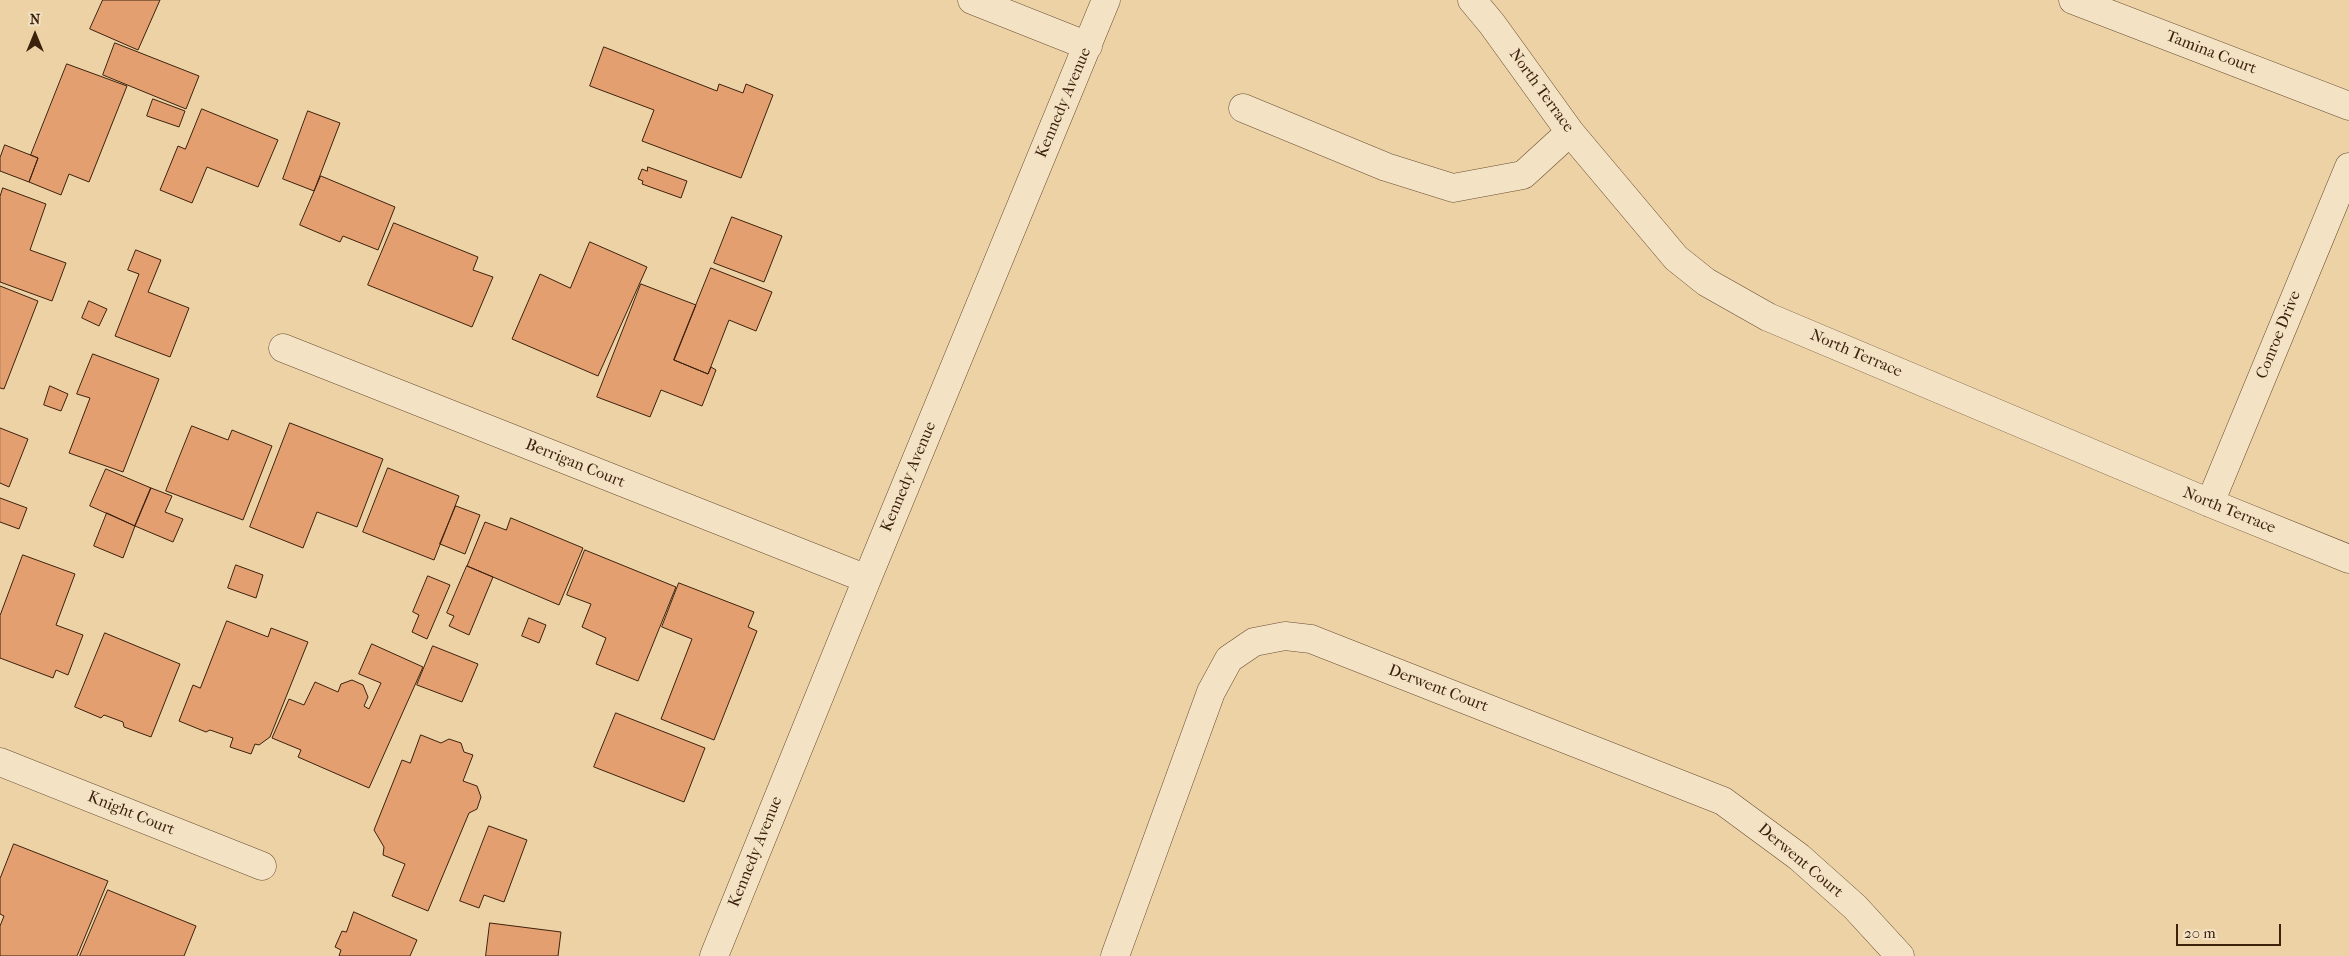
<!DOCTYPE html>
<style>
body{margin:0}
#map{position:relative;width:2349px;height:956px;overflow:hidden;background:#edd2a5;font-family:"IM FELL French Canon",serif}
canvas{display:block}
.north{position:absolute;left:10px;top:10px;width:50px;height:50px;-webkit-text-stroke:4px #f3e2c4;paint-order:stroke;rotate:0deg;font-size:14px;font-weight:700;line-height:20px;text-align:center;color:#3c210d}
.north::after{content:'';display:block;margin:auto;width:18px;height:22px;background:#3c210d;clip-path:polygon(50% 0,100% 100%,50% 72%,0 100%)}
.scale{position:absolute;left:2176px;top:924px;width:105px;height:22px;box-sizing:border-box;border:2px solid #3c210d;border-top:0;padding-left:6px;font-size:15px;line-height:18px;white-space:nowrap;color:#3c210d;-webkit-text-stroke:4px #f3e2c4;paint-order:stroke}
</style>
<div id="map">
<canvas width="2349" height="956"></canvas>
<div class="north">N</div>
<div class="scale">20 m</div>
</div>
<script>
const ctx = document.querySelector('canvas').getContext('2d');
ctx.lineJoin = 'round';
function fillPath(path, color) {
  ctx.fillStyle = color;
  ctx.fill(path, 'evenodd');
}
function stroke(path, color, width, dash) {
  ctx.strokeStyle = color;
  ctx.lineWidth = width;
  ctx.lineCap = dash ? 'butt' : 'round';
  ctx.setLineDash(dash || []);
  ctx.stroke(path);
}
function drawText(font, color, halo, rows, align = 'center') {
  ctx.font = font + ' "IM FELL French Canon",serif';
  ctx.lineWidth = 4;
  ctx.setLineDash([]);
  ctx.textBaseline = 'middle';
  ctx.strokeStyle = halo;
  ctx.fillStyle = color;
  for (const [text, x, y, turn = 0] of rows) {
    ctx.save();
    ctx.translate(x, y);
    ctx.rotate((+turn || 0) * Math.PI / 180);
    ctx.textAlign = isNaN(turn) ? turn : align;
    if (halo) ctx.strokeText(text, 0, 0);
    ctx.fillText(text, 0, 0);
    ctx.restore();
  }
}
const building = new Path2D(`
 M103,0H160L138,50L90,29Z
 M115,43L199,76L186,109L103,75Z
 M604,47L717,91L719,84L743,93L746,84L773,95L741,178L642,141L654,110L590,86Z
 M67,64L127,86L89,182L69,174L61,195L29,182L38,158L31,155Z
 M153,99L185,111L179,127L147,116Z
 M202,109L278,140L258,187L207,167L192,203L160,190L178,146L185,149Z
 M308,111L340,123L314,191L283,179Z
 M5,145L38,158L29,182L0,171V158Z
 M648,167L687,181L681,198L642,184L643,181L638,179L642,169L647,171Z
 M321,176L395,207L378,250L343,236L340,242L300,225Z
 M3,188L46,204L30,250L66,263L52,301L0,282V197Z
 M732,217L782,236L764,282L714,263Z
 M394,223L478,257L473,270L493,277L472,327L368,285Z
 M590,242L647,267L598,376L512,339L540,274L570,288Z
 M136,250L161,260L148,292L189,308L170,357L115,336L139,274L128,270Z
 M711,268L772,292L756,331L729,320L708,374L674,360Z
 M641,284L696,305L674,360L708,374L711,367L716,370L702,406L661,390L650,417L597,397Z
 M0,286L38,301L4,389L0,388Z
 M89,301L107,309L99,326L82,318Z
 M93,354L159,379L123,472L69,453L90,398L77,394Z
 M50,386L68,394L61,411L44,405Z
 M290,423L383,459L357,527L317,512L303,548L250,527Z
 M192,426L228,440L232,430L272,446L243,520L166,491Z
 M0,428L28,439L9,487L0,483Z
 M388,468L459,496L434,560L363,532Z
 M106,469L151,488L135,526L90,506Z
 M151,488L172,496L165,512L183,519L173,542L135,526Z
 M0,498L27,508L19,529L0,522Z
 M456,506L480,515L465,554L440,544Z
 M107,513L135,526L123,558L94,546Z
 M511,518L583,548L559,605L467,566L485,522L506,530Z
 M585,550L676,587L638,681L596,664L606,638L582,627L591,604L567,595Z
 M23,555L75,574L56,625L83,635L68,675L56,670L53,678L0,658V616Z
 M236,565L263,575L256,598L228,588Z
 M467,566L493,577L469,635L449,626L454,616L447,613Z
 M428,576L450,585L427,639L412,632L419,615L413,612Z
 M679,583L754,612L748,627L757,631L714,740L661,719L692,639L662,627Z
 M529,618L546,625L539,643L522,636Z
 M227,621L268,637L271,628L308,642L270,737L259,745L255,744L251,754L230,747L233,738L210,730L206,732L179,721L193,685L200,688Z
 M105,633L180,664L151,737L124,727L123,722L104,715L101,718L75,707Z
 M372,644L423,667L369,788L298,757L301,750L272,738L289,699L304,705L315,682L338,692L341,684L352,680L363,685L368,697L364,706L369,709L381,683L359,674Z
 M433,646L478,664L462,702L417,685Z
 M616,713L705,748L684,802L594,767Z
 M421,735L441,743L449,739L461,743L464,752L473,755L463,781L477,786L481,797L477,809L469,813L428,911L392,896L405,864L383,855L384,847L374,830L402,760L410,763Z
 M489,826L527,840L504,902L484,895L479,908L460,901Z
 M14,844L108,881L77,956H0V926L4,916L0,914V879Z
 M108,890L196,926L184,956H80Z
 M354,912L417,940L410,956H339L341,950L335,947L342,931L346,932Z
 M490,923L561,932L558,956H486Z`);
const minor = new Path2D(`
 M972,0L1088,46
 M1472,0L1492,24L1570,132L1676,258L1706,282L1768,317L2210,503L2349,559
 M2073,0L2349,106
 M1243,108L1386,167L1453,188L1523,175L1570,132
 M283,348L867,579
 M2210,503L2349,167
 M0,762L262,866
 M714,956L867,579L1106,0
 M1115,956L1211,692L1229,659L1254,642L1285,636L1311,639L1723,801L1799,857L1855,907L1900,956`);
const streetNames = [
 ["Tamina Court",2211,53,21],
 ["North Terrace",1541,91,54],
 ["Kennedy Avenue",1064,103,-67],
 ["Conroe Drive",2279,335,-68],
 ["North Terrace",1856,354,23],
 ["Berrigan Court",575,464,22],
 ["Kennedy Avenue",909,477,-67],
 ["North Terrace",2229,511,22],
 ["Derwent Court",1438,689,21],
 ["Knight Court",131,814,22],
 ["Kennedy Avenue",756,852,-68],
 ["Derwent Court",1800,861,40]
];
fillPath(building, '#e39f70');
stroke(building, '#3c210d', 1);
stroke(minor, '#684d33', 29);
stroke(minor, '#f3e2c4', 28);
drawText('16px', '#3c210d', '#f3e2c4', streetNames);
</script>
